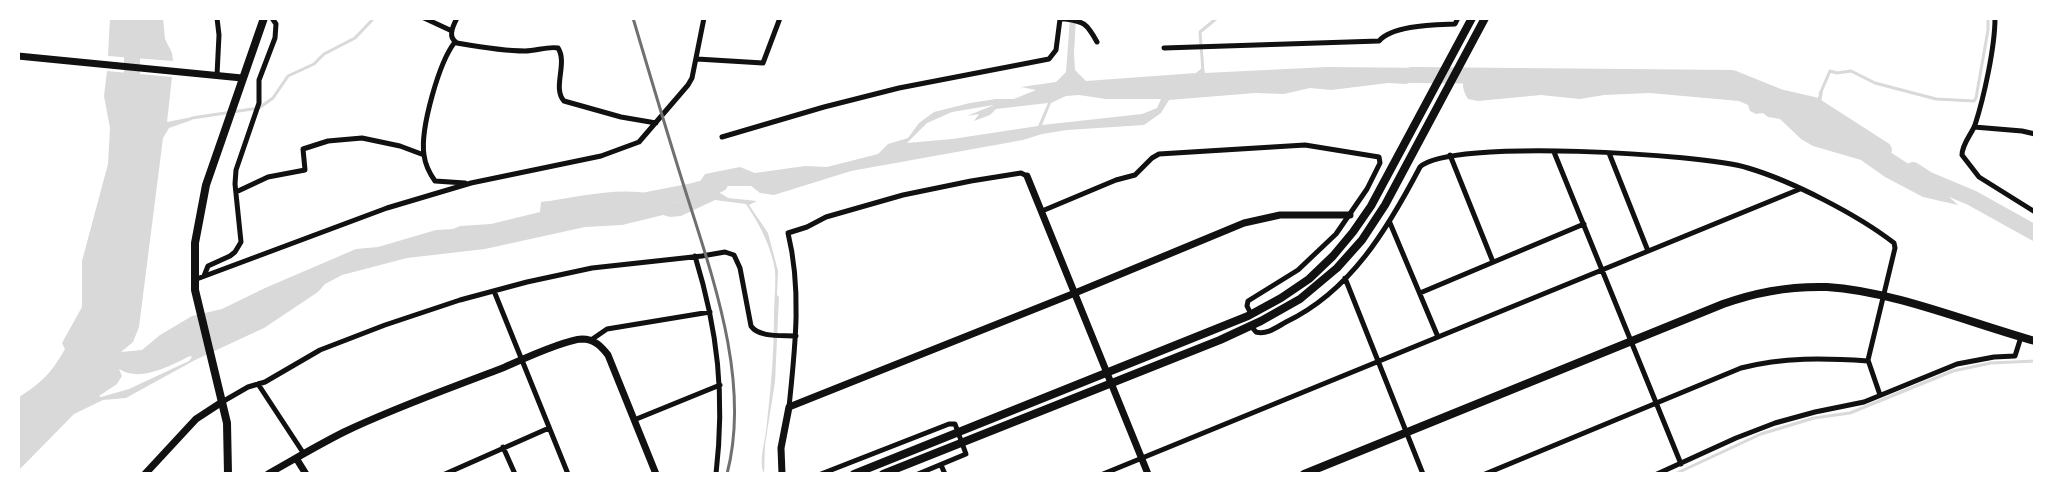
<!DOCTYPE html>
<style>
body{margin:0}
#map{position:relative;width:2053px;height:492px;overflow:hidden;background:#fff;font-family:"Archivo Narrow",sans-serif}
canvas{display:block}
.frame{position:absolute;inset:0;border:20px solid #fff;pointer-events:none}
</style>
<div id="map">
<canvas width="2053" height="492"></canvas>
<div class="frame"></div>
</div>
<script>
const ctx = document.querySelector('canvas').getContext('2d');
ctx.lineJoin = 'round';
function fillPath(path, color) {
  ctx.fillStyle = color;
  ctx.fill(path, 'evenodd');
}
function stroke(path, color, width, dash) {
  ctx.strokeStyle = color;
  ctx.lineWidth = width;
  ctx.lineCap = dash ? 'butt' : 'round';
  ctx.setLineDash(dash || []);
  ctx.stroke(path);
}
const water = new Path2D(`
 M110,18H163L165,39L172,53L173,61L108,56Z
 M1070,18H1076L1074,53L1075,70L1086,81L1196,73L1203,67L1205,73L1327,67L1436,68L1430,80L1423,79L1406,84L1388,83L1331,90L1310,88L1284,94L1255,93L1169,100L1161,113L1144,125L1067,130L1042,134L1023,140L851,171L774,195L760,193L751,186H724L720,193L728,198L757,201L749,205L768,233L778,271L777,295L779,297L775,382L765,445L764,474C758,460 766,440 767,422C771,387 774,352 774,317C774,302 776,286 775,271C772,248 759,223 746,204L715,200L681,216L670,217L663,215L622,225L585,227L485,249L407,258L342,275L325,284L318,292L264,328L195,360L126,398L103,400L74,414L18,471V398C42,382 50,375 65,349L62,343L82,307V261L108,164L110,128L104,96L107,71L172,77L167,122L192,117V120L169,128L163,138L139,327L133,342L121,352L142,350L160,335L192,316L222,309L265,288L356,249L378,247L436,230L453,229L460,226L491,224L540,212L541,202C572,198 607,189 639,192C649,193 656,199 665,202C675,205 687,199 697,195L699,183L705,174L740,167L755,173L805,166L827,167L878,154L888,144L908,138L919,123L934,112L970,103L996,99H1014L1036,90L1021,87L1056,82L1066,72ZM1079,95L1106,99H1161L1157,108L1142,114L1042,125L1051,103L1066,96ZM1048,103L1038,126L952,139L907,143L927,123L952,112L994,105L967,116L979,114L974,121L990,115L996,109ZM190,356L192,357L189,361L129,389L101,397L99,396L117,384L122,376L119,369C140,383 171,365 190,356Z
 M1467,72L1546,77L1548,80L1555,81L1639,78L1750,83L1763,87L1780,100L1812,110L1821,91H1823L1819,114L1881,146L1924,174L1958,205L1923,197L1885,177L1861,160L1813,146L1801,139L1780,119L1768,117L1763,113L1756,114L1750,111L1748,105L1739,101L1650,93L1604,95L1580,99L1541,95L1478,101L1468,99C1462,89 1461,82 1467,72Z`);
const stream = new Path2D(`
 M1203,71L1200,32L1217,18
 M1820,94L1830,71L1837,73L1851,71L1875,83L1936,99L1974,101L1976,98L1988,30V18
 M192,118L259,108L273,98L288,76L314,64L324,54L355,38L374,18
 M1675,474L1761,434L1814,418L1850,413L1953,371L1991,363L2035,361`);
const river = new Path2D(`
 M1412,75L1732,78L1779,97L1814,105L1884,150
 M132,95V18
 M1913,170L1927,179L1972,198L2035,233
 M636,202L693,191L720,184`);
const minor = new Path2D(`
 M424,18L452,31
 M457,18C453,26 447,37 457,43C480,47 502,51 525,51C536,51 548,46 558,48C568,63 552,88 564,101L621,117L656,123
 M1059,18C1083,22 1085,20 1097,42
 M1995,18C1995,47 1984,97 1975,125C1971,135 1962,144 1962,155L1979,177L2035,212
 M455,42C439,62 420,129 424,155C425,163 430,174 435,181L465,183
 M1164,48L1379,41C1393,25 1434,25 1455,24L1458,18
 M697,59L763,63L780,18
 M217,75L219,35L217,18
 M1974,127L2022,131L2035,134
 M722,137L824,107L899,88L1049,59L1056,50L1060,19
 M1554,152L1681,464
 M1609,153L1648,251
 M1450,155L1493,262
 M236,192L268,177L305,170L303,149L328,141L362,138L400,146L424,155
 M1042,211L1116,180L1135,175L1152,158L1159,154L1305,145L1379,157L1380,163L1367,189L1336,234L1298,270L1248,301L1247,306L1251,314
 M1390,223L1438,337
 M695,256C718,331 725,396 716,474
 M204,276L208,266L230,256L235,252L241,242L235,184L236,170L259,103V80L275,38L276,24L272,18
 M1345,278L1423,474
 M194,280L387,208L471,183L601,156L639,142L688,85L692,78L704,18
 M494,291L568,474
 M1420,293L1584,224
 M1251,326L1256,332C1267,335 1277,327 1286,322C1351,291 1388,228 1420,167C1448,138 1704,154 1748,168C1792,181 1858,215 1894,243L1895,248L1868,360L1880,395
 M591,340L607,329L710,312
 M258,384L304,454
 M222,402L248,387L265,382L320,350L385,325L460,300L527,282L592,268L702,256L725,252L734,255L740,268L751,326C759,338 782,335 796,336
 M789,407C795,349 802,290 788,233L807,227L826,217L903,195L971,181L1021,173L1027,176
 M634,420L720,385
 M503,447L515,474
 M941,465L945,474
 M445,474L549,428
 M821,474L949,424H955L966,454L918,474
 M1103,474L1800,189
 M1485,474L1741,368C1784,357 1824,358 1868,361
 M1657,474L1736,438L1775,423L1815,412L1864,402L1957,364L1994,357L2015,356L2021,337`);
const tertiary = new Path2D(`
 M18,56L242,78
 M1027,176L1148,474
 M296,458L306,474
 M145,474L196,419L222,402
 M268,474C293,460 318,445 344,432C396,407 451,388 505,367C523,359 564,340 582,339C594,339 601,346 608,355L656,474
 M782,474L781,448L789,407L1075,293L1244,223L1280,215H1350`);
const secondary = new Path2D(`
 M228,474L227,423L195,290V243L206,185L264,18
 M854,474L1248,316L1281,298L1309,279L1333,256L1353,232L1371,206L1472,18
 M883,474L1220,340L1261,321L1300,299L1337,268L1362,240L1385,205L1485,18
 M1304,474L1723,304C1756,292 1792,286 1827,287C1893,291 1970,323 2035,341`);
const rail = new Path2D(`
 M633,18C649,72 665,126 682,180C710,270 752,379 727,474`);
fillPath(water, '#d9d9d9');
stroke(stream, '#d9d9d9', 3);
stroke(river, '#d9d9d9', 16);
stroke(minor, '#111', 5);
stroke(tertiary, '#111', 7);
stroke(secondary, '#111', 8);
stroke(rail, '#707070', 3);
</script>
